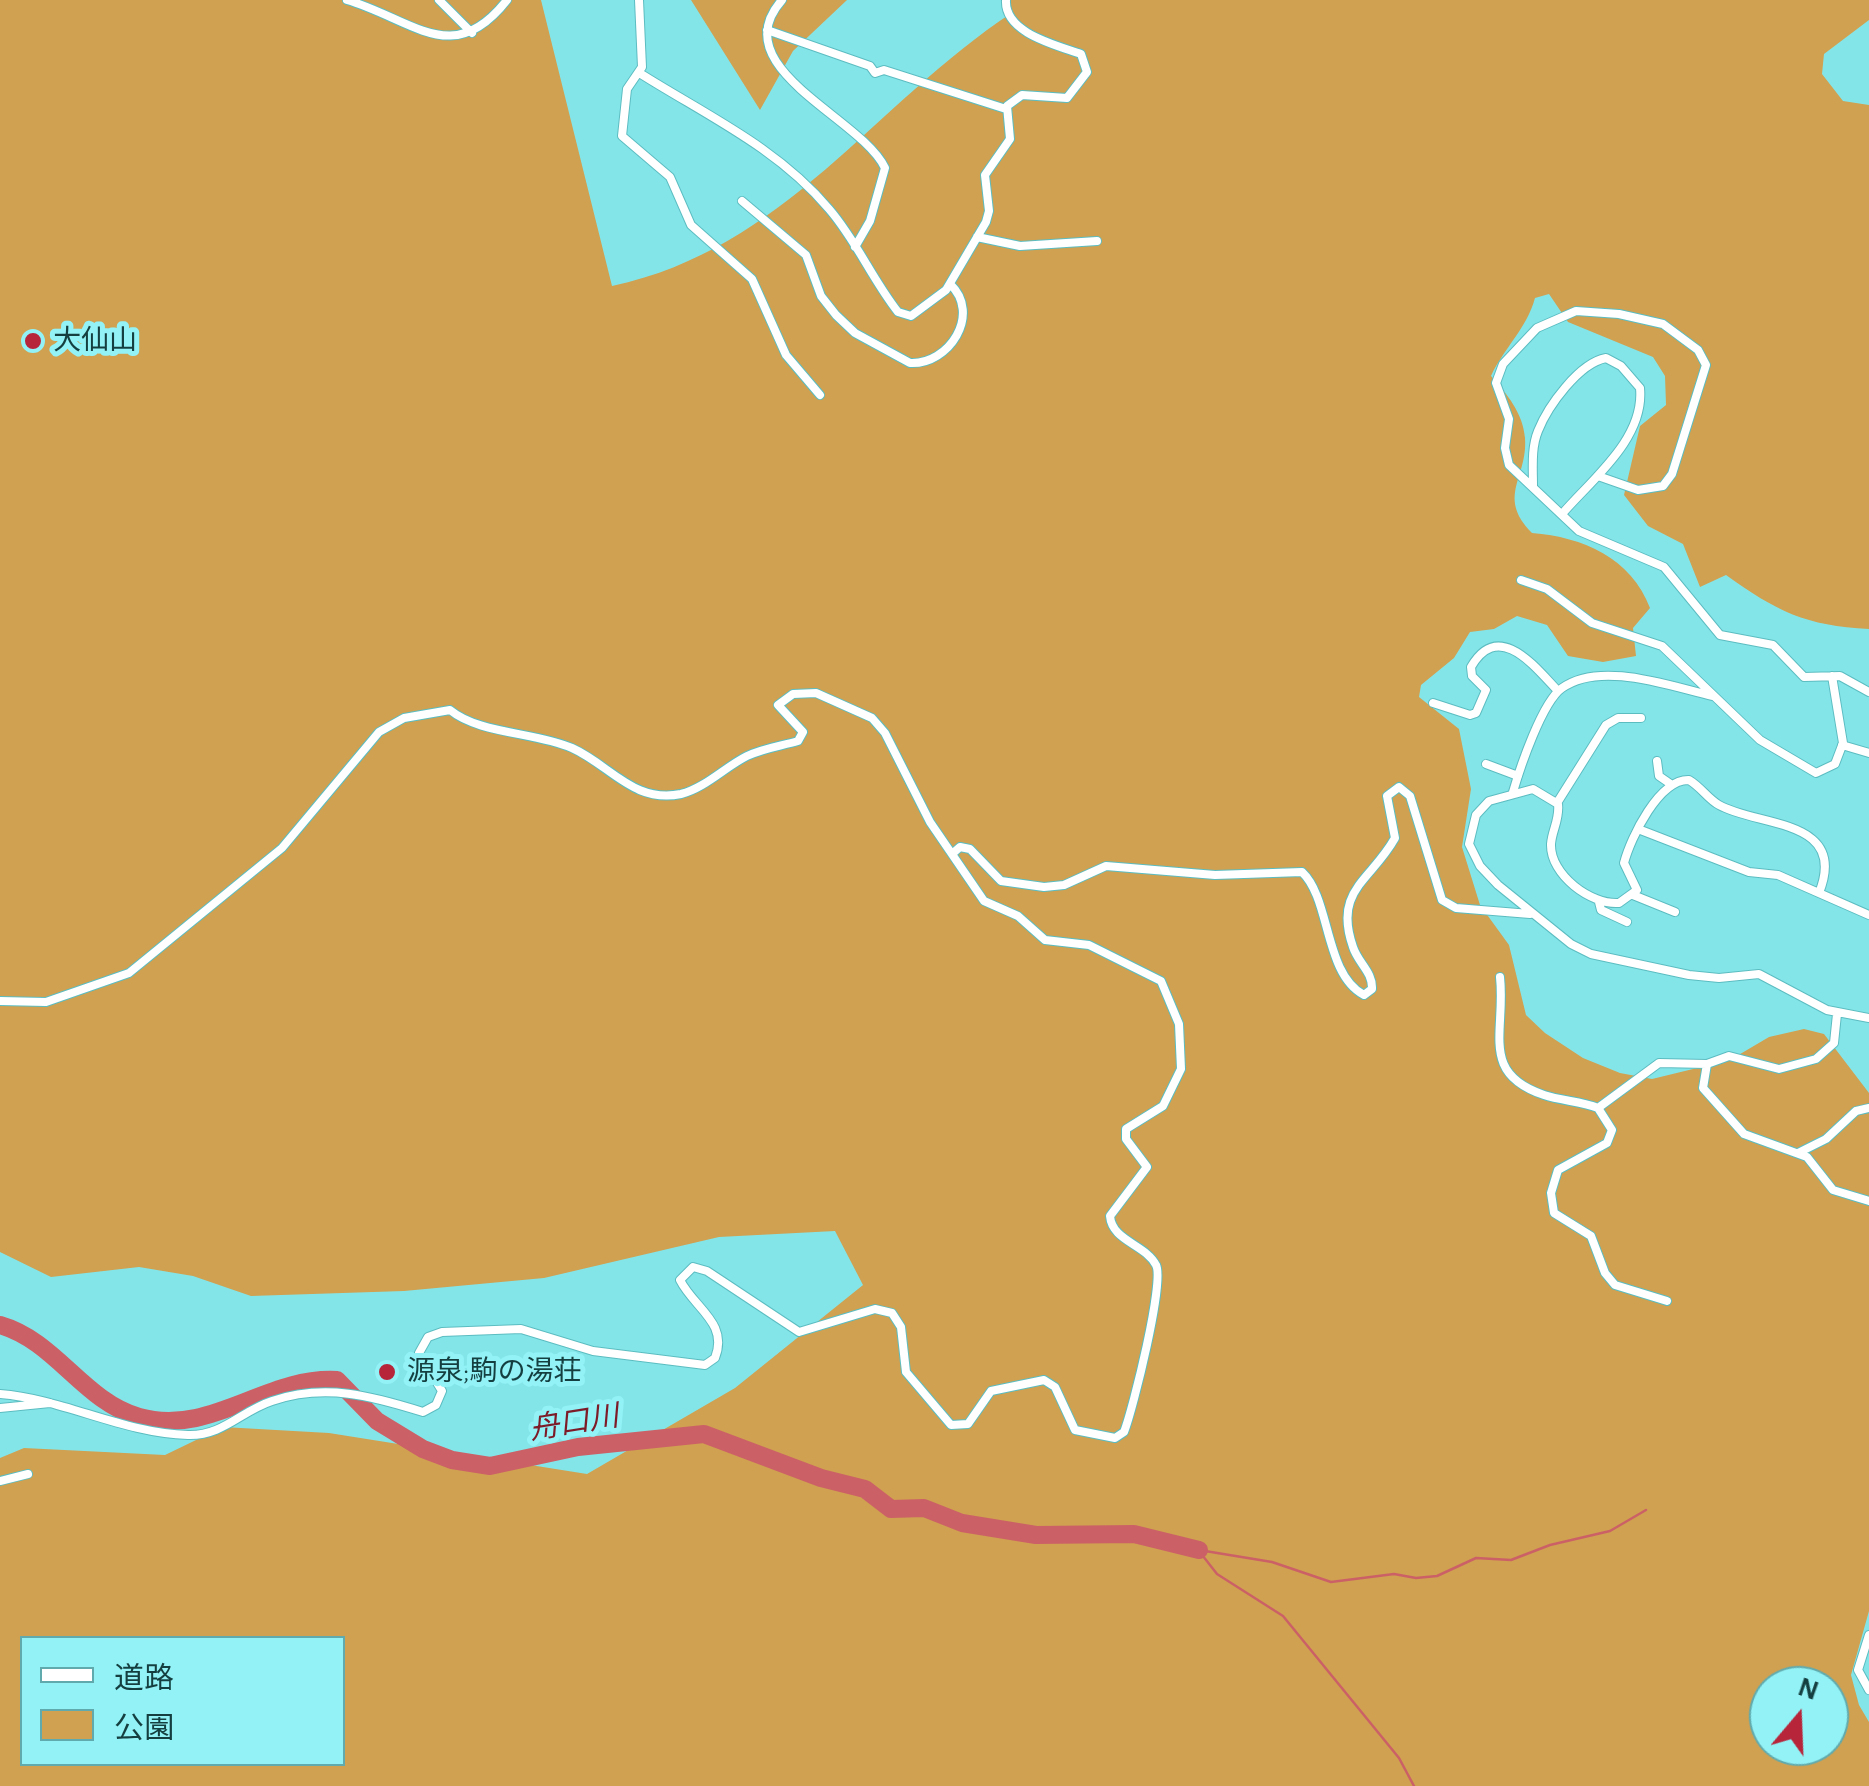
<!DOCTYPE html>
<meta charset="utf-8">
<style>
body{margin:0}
#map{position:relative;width:1869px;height:1786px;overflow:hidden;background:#84e5e9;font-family:"Alegreya Sans","Noto Sans JP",sans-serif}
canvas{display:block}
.legend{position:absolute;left:20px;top:1636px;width:325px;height:130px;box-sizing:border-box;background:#92f2f6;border:2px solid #60aaad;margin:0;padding:12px 18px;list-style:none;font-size:30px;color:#143e3f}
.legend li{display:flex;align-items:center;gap:20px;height:50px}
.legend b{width:50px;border:2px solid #60aaad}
.north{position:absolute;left:1749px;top:1666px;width:100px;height:100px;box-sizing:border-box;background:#92f2f6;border:2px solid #60aaad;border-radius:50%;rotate:19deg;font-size:28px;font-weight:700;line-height:40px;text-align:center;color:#143e3f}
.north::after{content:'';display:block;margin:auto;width:35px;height:45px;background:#b7253b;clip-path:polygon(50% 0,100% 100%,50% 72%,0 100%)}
</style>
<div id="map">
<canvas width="1869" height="1786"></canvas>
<ul class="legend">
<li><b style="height:12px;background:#fff"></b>道路</li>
<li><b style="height:28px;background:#d0a151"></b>公園</li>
</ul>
<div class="north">N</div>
</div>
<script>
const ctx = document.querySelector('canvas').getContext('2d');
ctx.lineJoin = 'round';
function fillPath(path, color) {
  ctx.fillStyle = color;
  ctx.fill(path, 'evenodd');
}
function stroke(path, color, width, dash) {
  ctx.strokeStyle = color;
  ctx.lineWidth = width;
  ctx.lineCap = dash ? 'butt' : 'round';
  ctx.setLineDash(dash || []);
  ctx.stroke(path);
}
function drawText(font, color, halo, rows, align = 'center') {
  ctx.font = font + ' "Alegreya Sans","Noto Sans JP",sans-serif';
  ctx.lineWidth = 10;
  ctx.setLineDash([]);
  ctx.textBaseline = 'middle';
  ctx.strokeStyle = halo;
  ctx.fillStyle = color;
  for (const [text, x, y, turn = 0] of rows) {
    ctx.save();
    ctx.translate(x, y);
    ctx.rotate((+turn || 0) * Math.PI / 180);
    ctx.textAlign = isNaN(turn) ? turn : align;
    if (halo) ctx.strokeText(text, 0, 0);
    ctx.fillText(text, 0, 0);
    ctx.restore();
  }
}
const green = new Path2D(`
 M0,0H541L612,286C786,249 873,104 1013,12L1007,0H1869V20L1824,54L1822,74L1843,101L1869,105V629C1806,626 1776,611 1726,575L1700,587L1683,544L1648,526L1624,495L1640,426L1666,405L1665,376L1653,357L1568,322L1549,294L1535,298C1527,328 1504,348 1491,376C1507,394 1523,413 1525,438C1528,478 1496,496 1532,533C1583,537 1631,558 1650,608L1633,628L1636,656L1603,662L1568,656L1547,625L1517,616L1494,629L1470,632L1454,658L1421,685L1419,697L1459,729L1471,789L1462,847L1480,905L1509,945L1526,1015L1545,1033L1583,1058L1620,1073L1652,1079L1730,1060L1769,1037L1804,1029L1824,1034L1869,1093V1611L1851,1675L1859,1705L1869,1722V1786H0V1458L24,1448L165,1455L223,1427L329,1433L587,1474L735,1388L863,1285L835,1231L719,1237L544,1278L404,1291L251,1296L193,1276L139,1267L51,1277L0,1252ZM22,1638H342V1764H22ZM1769,1686H1829V1746H1769Z
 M691,0H847L793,51L760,110Z`);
const stream = new Path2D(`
 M1199,1550L1272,1562L1331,1582L1394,1574L1416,1578L1437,1576L1476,1558L1511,1560L1550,1545L1610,1531L1646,1510
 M1199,1551L1217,1574L1283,1616L1399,1758L1414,1786`);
const river = new Path2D(`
 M0,1325C56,1341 83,1401 139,1417C211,1437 266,1376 337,1380L377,1421L423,1449L452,1460L490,1466L578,1447L704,1434L821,1478L865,1489L891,1509L924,1508L962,1523L1036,1535L1134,1534L1199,1550`);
const street = new Path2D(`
 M347,0C414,20 453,69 507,0
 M439,0L472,33
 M639,0L642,67L627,89L622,136L670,177L691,225L752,279L786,355L820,395
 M782,0C722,68 861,117 885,168L870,221L855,247
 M767,30L870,66L875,73L884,70L1006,109
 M641,74C706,115 778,148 829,209C856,240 872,279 898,312L911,316L946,290L986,222L989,211L985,175L1010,139L1007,106L1022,95L1067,98L1087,72L1081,54C1056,45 1004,33 1006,0
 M742,201L806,255L821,296L836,315L855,333L910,363C949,365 982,314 950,284
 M977,237L1020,246L1097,241
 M1598,476L1638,490L1663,486L1672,474L1706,365L1698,350L1663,324L1619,314L1576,311L1537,328L1503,364L1496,383L1509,419L1505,448L1509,465L1579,531L1664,567L1720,635L1773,645L1804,677L1840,676L1869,692
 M1533,486C1533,468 1531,448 1538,431C1548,406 1579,363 1606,358L1621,366L1640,388C1645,439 1591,480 1562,514
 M1521,580L1547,589L1592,623L1662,646L1760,740L1816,773L1835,764L1843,743L1832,676
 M1433,703L1470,715L1476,713L1486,690L1472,676L1471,667C1499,619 1535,667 1558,691
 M1842,745L1869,753
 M1657,761L1659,776L1672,785
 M1486,764L1518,776
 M1513,792C1520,768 1542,702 1562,688C1601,660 1672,687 1713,696
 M1557,803L1606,725L1618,718H1641
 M1638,829L1749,872L1778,875L1869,915
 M952,854L960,847L970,849L1001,881L1044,887L1064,885L1106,866L1215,875L1302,872C1331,899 1324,974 1364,995L1372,989C1373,972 1358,963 1353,947C1333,890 1371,881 1395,838L1387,796L1399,787L1410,796L1442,900L1456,908L1530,914
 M1819,893C1849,818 1758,827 1719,805C1708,799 1701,787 1689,780C1659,779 1631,837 1624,863L1637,890L1619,903C1591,905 1550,875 1551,844C1552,830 1560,819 1558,804L1533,789L1489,801L1476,815L1469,844L1480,866L1498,885L1571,944L1591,954L1689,975L1719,978L1759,974L1827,1010L1869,1018
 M1633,895L1675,912
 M1599,902L1601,910L1627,922
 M1500,977C1506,1032 1479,1073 1544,1095C1562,1101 1581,1101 1598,1108L1612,1130L1607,1143L1558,1170L1551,1193L1554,1213L1591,1236L1605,1273L1615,1285L1667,1301
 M0,1001L46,1002L129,973L282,848L379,732L404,718L450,710C479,734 535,732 572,748C610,765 634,804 681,794C705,788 725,767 747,756C764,748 781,746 798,741L803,732L778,705L793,694L816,693L872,718L885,733L930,822L984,901L1018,916L1045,940L1089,945L1161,981L1179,1024L1181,1069L1163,1106L1126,1129V1139L1147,1167L1110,1216C1112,1241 1145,1244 1156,1265C1165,1281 1133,1409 1124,1432L1115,1438L1075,1430L1055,1387L1044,1380L991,1391L968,1424L951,1425L906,1372L901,1327L892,1313L875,1309L799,1332L707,1271L693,1267L680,1280C694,1308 729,1323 715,1358L705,1365L593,1351L521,1329L442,1332L428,1337L419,1353L442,1391L436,1405L423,1412C372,1396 325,1383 272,1401C241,1411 223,1436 188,1435C122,1433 64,1399 0,1394
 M1707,1064L1703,1088L1744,1134L1807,1157L1833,1190L1869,1201
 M1598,1108L1659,1063L1707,1064L1729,1056L1779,1069L1816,1059L1834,1043L1837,1014
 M1798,1153L1826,1139L1856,1111L1869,1108
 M0,1408L50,1403
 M0,1481L28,1474
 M1869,1635L1858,1670L1869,1690`);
const markers = [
 [33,341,10,"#b7253b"],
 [387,1372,10,"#b7253b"]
];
const poiNames = [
 ["大仙山",53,341],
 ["源泉;駒の湯荘",407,1372]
];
const waterNames = [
 ["舟口川",574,1423,-9]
];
fillPath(green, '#d0a151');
stroke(stream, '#cb6166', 2.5);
stroke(river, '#cb6166', 18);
stroke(street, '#5cbdc1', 10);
stroke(street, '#fff', 8);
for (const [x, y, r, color] of markers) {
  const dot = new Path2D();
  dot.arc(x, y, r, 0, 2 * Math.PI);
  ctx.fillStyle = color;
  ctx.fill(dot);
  stroke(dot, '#92f2f6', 4);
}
drawText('28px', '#143e3f', '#92f2f6', poiNames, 'left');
drawText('italic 30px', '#7d1b28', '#92f2f6', waterNames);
</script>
